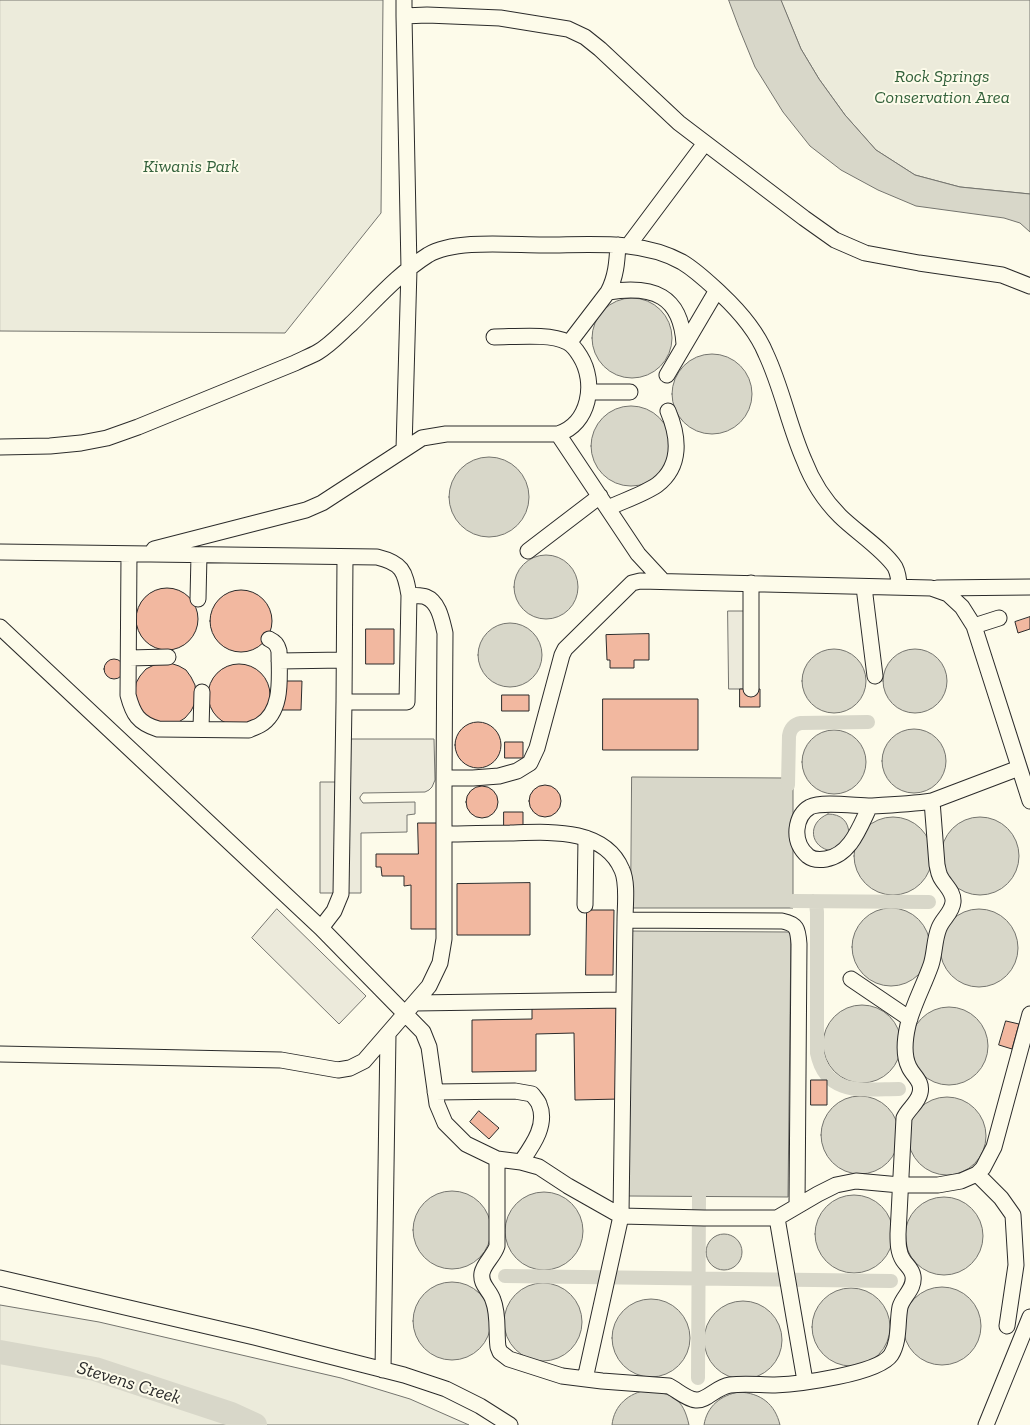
<!DOCTYPE html>
<style>
body{margin:0}
canvas{display:block;background:#fdfbea}
</style>
<canvas width="1030" height="1425"></canvas>
<script>
const ctx = document.querySelector('canvas').getContext('2d');
ctx.lineJoin = 'round';
function fillPath(path, color) {
  ctx.fillStyle = color;
  ctx.fill(path, 'evenodd');
}
function stroke(path, color, width, dash) {
  ctx.strokeStyle = color;
  ctx.lineWidth = width;
  ctx.lineCap = dash ? 'butt' : 'round';
  ctx.setLineDash(dash || []);
  ctx.stroke(path);
}
function drawText(font, color, halo, rows, align = 'center') {
  ctx.font = font + ' "Zilla Slab",serif';
  ctx.lineWidth = 4;
  ctx.setLineDash([]);
  ctx.textBaseline = 'middle';
  ctx.strokeStyle = halo;
  ctx.fillStyle = color;
  for (const [text, x, y, turn = 0] of rows) {
    ctx.save();
    ctx.translate(x, y);
    ctx.rotate((+turn || 0) * Math.PI / 180);
    ctx.textAlign = isNaN(turn) ? turn : align;
    if (halo) ctx.strokeText(text, 0, 0);
    ctx.fillText(text, 0, 0);
    ctx.restore();
  }
}
const green = new Path2D(`
 M0,0H383L381,213L285,333L0,331Z
 M781,0H1030V194L960,187L915,175L876,150L845,115L819,79L801,49Z
 M0,1305L99,1322L341,1378L410,1399L469,1425H0Z`);
const parking = new Path2D(`
 M728,611H751V689H729Z
 M336,739H434L435,780L432,787L429,790L425,792L363,793L360,797V799L363,803L415,802V814L407,815V832L361,833V893H320V782H337Z
 M277,909L366,996L339,1024L252,938Z`);
const water = new Path2D(`
 M729,0H781L801,49L819,79L845,115L876,150L915,175L960,187L1030,194V232L1020,223L1004,218L916,206L878,190L841,170L810,146L783,112L755,67L739,28Z
 M592 338a40 40 0 1 1 80 0a40 40 0 1 1-80 0Z
 M672 394a40 40 0 1 1 80 0a40 40 0 1 1-80 0Z
 M591 446a40 40 0 1 1 80 0a40 40 0 1 1-80 0Z
 M449 497a40 40 0 1 1 80 0a40 40 0 1 1-80 0Z
 M514 587a32 32 0 1 1 64 0a32 32 0 1 1-64 0Z
 M478 655a32 32 0 1 1 64 0a32 32 0 1 1-64 0Z
 M802 681a32 32 0 1 1 64 0a32 32 0 1 1-64 0Z
 M883 681a32 32 0 1 1 64 0a32 32 0 1 1-64 0Z
 M882 761a32 32 0 1 1 64 0a32 32 0 1 1-64 0Z
 M802 762a32 32 0 1 1 64 0a32 32 0 1 1-64 0Z
 M632,777L785,778V785H793V908H631Z
 M828,814C841,814 849,821 849,835L832,851C810,848 806,823 828,814Z
 M854 856a39 39 0 1 1 78 0a39 39 0 1 1-78 0Z
 M941 856a39 39 0 1 1 78 0a39 39 0 1 1-78 0Z
 M852 947a39 39 0 1 1 78 0a39 39 0 1 1-78 0Z
 M940 948a39 39 0 1 1 78 0a39 39 0 1 1-78 0Z
 M628,931L791,932L788,1197L626,1196Z
 M823 1044a39 39 0 1 1 78 0a39 39 0 1 1-78 0Z
 M910 1046a39 39 0 1 1 78 0a39 39 0 1 1-78 0Z
 M821 1135a39 39 0 1 1 78 0a39 39 0 1 1-78 0Z
 M908 1136a39 39 0 1 1 78 0a39 39 0 1 1-78 0Z
 M413 1230a39 39 0 1 1 78 0a39 39 0 1 1-78 0Z
 M505 1231a39 39 0 1 1 78 0a39 39 0 1 1-78 0Z
 M815 1234a39 39 0 1 1 78 0a39 39 0 1 1-78 0Z
 M905 1236a39 39 0 1 1 78 0a39 39 0 1 1-78 0Z
 M706 1252a18 18 0 1 1 36 0a18 18 0 1 1-36 0Z
 M413 1321a39 39 0 1 1 78 0a39 39 0 1 1-78 0Z
 M504 1322a39 39 0 1 1 78 0a39 39 0 1 1-78 0Z
 M903 1326a39 39 0 1 1 78 0a39 39 0 1 1-78 0Z
 M812 1327a39 39 0 1 1 78 0a39 39 0 1 1-78 0Z
 M612 1338a39 39 0 1 1 78 0a39 39 0 1 1-78 0Z
 M704 1340a39 39 0 1 1 78 0a39 39 0 1 1-78 0Z
 M647,1390C673,1394 683,1398 689,1425H612C614,1405 629,1393 647,1390Z
 M739,1392C761,1393 775,1404 780,1425H704C707,1406 721,1395 739,1392Z`);
const canal = new Path2D(`
 M788,785L789,736C790,729 794,724 801,723L868,722
 M793,901L929,902
 M813,901L816,904L817,912V1053C826,1097 865,1089 899,1089
 M505,1276L891,1281
 M698,1378L699,1196`);
const river = new Path2D(`
 M0,1352L95,1369L231,1414L255,1425`);
const building = new Path2D(`
 M136 619a31 31 0 1 1 62 0a31 31 0 1 1-62 0Z
 M210 621a31 31 0 1 1 62 0a31 31 0 1 1-62 0Z
 M1030,617V629L1018,633L1015,622Z
 M366,629H394V664H366Z
 M649,634V660H634V668H610V660H607L606,635Z
 M104 669a10 10 0 1 1 20 0a10 10 0 1 1-20 0Z
 M162,663H170L179,666L186,670L191,677L195,685L196,694L195,703L191,711L185,718L177,723L151,721L138,708L135,692L136,683L140,676L146,669L154,665Z
 M208 695a31 31 0 1 1 62 0a31 31 0 1 1-62 0Z
 M282,681H302L301,710H281Z
 M740,689H760V707H740Z
 M502,695H529V711H502Z
 M603,699H698V750H603Z
 M455 745a23 23 0 1 1 46 0a23 23 0 1 1-46 0Z
 M505,742H523V758H505Z
 M529 801a16 16 0 1 1 32 0a16 16 0 1 1-32 0Z
 M466 802a16 16 0 1 1 32 0a16 16 0 1 1-32 0Z
 M504,812H523V827H504Z
 M418,823H440L441,929H411V885L404,886V876H382L381,867H376V854H418Z
 M530,883V935H457V884Z
 M587,910H614L613,975H586Z
 M619,1005L620,1099L575,1100L574,1033L536,1034V1071L472,1072V1020L532,1019V1006Z
 M1006,1021L1019,1024L1012,1049L999,1045Z
 M811,1080H827V1105H811Z
 M479,1111L499,1128L489,1139L470,1122Z`);
const minor = new Path2D(`
 M404,0V16
 M628,246L705,143
 M608,292C653,285 681,295 684,344
 M569,343L608,292C616,277 617,262 618,245
 M667,375L717,290
 M589,392H630
 M558,434L638,554L663,581
 M0,447L50,446L81,443L107,438L138,427L295,363C303,359 311,356 318,352C330,345 340,334 350,325C375,301 398,274 428,255C455,239 511,245 543,245C589,245 641,239 682,262C697,271 709,283 721,294C738,310 757,332 766,354C782,388 789,426 804,460C812,481 824,500 840,516C855,531 884,550 895,567C898,573 899,580 899,587
 M404,449L409,269L404,16L427,15L500,18L568,29L585,37L600,49L679,123L804,218L835,240L865,253L919,263L1002,275L1030,286
 M608,508C623,501 644,494 657,485C682,466 679,437 668,411
 M154,549L306,510L322,503L422,438L446,434H558C589,424 597,383 580,356C577,351 573,345 567,342C550,333 514,337 494,337
 M528,551L600,496
 M0,552L377,557C402,563 405,571 409,595L407,702H344L341,894L334,911L321,928L0,627
 M129,554L128,695C133,714 138,723 158,729L249,730C252,728 257,727 260,725C284,711 279,675 279,651C277,644 275,642 269,639
 M751,583V689
 M864,587L875,676
 M937,588L1030,587
 M409,595C414,596 421,595 426,597C439,602 442,621 445,633L444,778H473L499,776L517,771L530,763L537,748L562,655L565,649L632,583L640,581L931,588L948,594L962,607L974,626L1030,801
 M198,599L199,555
 M974,626L999,618
 M129,658L168,657
 M279,661L344,660
 M344,702L345,557
 M201,729L202,692
 M870,806C860,826 851,855 826,859C820,860 813,860 808,856C800,849 796,840 797,829C798,820 801,812 810,807C822,801 856,806 871,806C891,805 912,804 932,801
 M444,834C466,834 488,833 510,833C548,832 604,827 622,870C628,883 625,906 625,920L621,1216L585,1379
 M585,905L586,838
 M625,920L782,921C797,924 798,929 799,944L797,1206
 M321,928L423,1032L429,1047L437,1104L445,1123L466,1144L497,1159L521,1162L539,1167L568,1186L621,1216L704,1218H777L818,1194L836,1185L856,1181L900,1185H938L961,1181L977,1174L983,1168L994,1147L1030,1014
 M851,979L910,1019
 M415,1003L624,1000
 M0,1054L281,1060L338,1070L350,1068L364,1061L429,986L440,963L444,939V778
 M435,1092L515,1091L532,1094C534,1097 538,1101 539,1104C548,1125 532,1146 521,1162
 M497,1159V1246C494,1256 484,1263 482,1273C480,1285 490,1290 493,1300C499,1315 496,1332 498,1347L500,1352L509,1359L562,1376L602,1381L669,1386C677,1390 686,1399 696,1400C707,1401 716,1387 730,1385C745,1383 760,1385 775,1385C799,1384 878,1374 891,1355C900,1341 897,1322 900,1307C903,1296 915,1289 913,1276C912,1269 907,1266 903,1260C898,1252 898,1243 898,1234L904,1118C908,1109 918,1103 920,1093C923,1081 913,1076 909,1067C903,1055 905,1038 908,1025C913,1005 924,985 931,965C935,953 934,940 939,928C943,918 952,913 953,902C954,891 944,885 940,876C938,872 938,868 937,865L932,801L1019,768
 M977,1174L1001,1198L1013,1215L1016,1265L1007,1326
 M777,1218L805,1381
 M0,1278L254,1337L404,1375L446,1389L480,1406L510,1425
 M383,1370L388,1034
 M986,1425L1030,1317`);
const parkNames = [
 ["Rock Springs",942,77],
 ["Conservation Area",942,98],
 ["Kiwanis Park",191,167]
];
const waterNames = [
 ["Stevens Creek",129,1383,17]
];
fillPath(green, '#ecebdb');
stroke(green, '#74746e', 1);
fillPath(parking, '#eceadb');
stroke(parking, '#74746e', 1);
fillPath(water, '#d8d7c9');
stroke(water, '#74746e', 1);
stroke(canal, '#d8d7c9', 14);
stroke(river, '#d8d7c9', 24);
fillPath(building, '#f2b8a0');
stroke(building, '#2b2b2b', 1);
stroke(minor, '#2b2b2b', 17);
stroke(minor, '#fdfbea', 15);
drawText('italic 18px', '#34623c', '#fdfbea', parkNames);
drawText('italic 19px', '#2b2b2b', '#fdfbea', waterNames);
</script>
